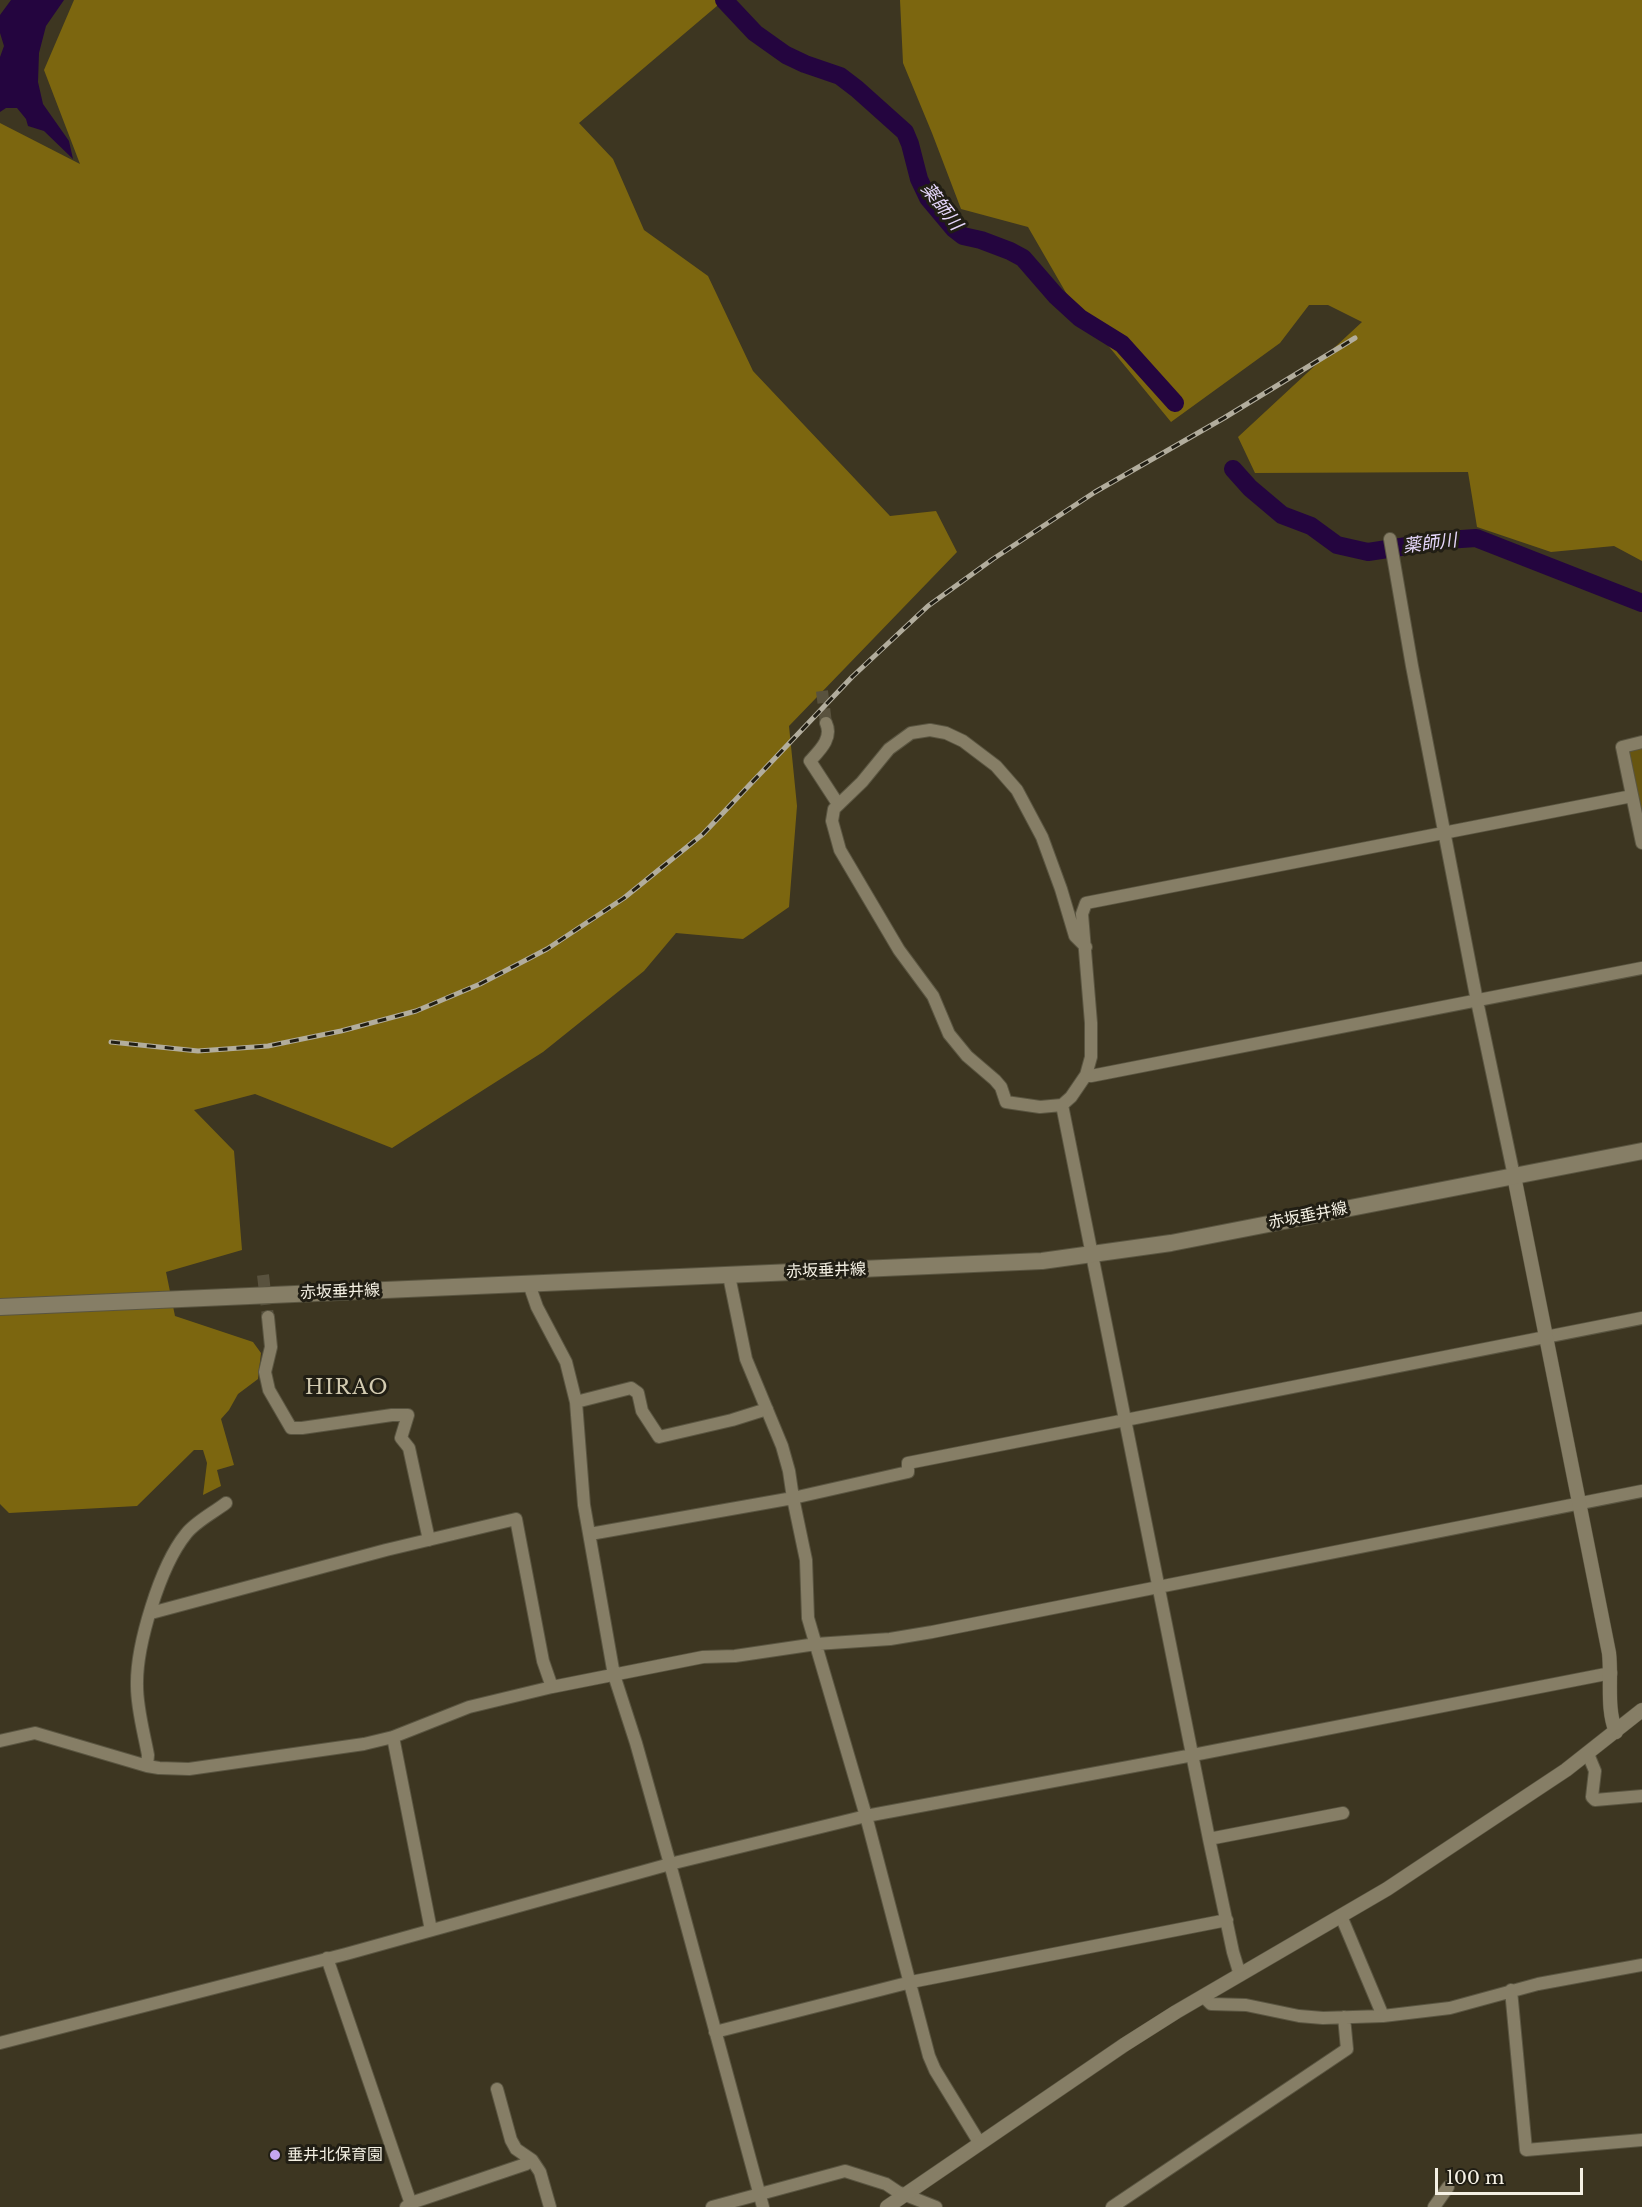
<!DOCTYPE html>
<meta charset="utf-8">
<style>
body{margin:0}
#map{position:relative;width:1642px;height:2207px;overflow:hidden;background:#3d3621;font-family:"Libre Baskerville",serif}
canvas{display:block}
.scale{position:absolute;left:1435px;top:2168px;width:148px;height:27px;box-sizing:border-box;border:3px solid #f5f1e4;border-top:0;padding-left:8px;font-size:18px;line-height:21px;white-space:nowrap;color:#f5f1e4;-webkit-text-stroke:4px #211e14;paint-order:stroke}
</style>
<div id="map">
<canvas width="1642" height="2207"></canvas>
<div class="scale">100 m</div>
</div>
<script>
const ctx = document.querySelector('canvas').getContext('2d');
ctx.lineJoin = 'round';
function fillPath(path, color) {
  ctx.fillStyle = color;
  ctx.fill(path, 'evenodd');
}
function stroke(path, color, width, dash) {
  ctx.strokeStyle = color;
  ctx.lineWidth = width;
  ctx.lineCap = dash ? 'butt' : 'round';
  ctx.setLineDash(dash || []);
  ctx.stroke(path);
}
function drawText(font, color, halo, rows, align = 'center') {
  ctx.font = font + ' "Libre Baskerville","Noto Sans JP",serif';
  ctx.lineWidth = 6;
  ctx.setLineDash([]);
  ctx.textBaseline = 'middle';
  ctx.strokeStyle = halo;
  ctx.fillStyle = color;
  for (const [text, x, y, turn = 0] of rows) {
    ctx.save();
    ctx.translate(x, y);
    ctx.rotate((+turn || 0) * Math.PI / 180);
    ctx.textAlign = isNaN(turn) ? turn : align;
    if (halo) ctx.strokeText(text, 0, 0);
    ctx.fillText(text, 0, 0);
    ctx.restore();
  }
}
const green = new Path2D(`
 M1642,747V817L1628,750Z`);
const forest = new Path2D(`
 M74,0H724L579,123L613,159L644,230L708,276L753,371L890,516L936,511L957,552L789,726L797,806L789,907L743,939L676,933L644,971L543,1052L392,1148L255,1094L194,1110L234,1151L242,1250L166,1272L175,1316L253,1342L261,1353L258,1379L238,1394L229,1410L221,1419L234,1465L217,1470L221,1486L203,1495L207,1463L203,1450H194L137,1506L9,1513L0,1504V123L80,164L44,70Z
 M900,0H1642V561L1614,546L1551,552L1477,527L1468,472L1255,473L1238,437L1362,322L1328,305H1309L1280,343L1171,422L1069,298L1028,227L961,209L932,133L903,63Z`);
const water = new Path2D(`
 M11,0H64L46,26L39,53L38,82L43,104L69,141L73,159L44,131L28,126L26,119L17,108H6L0,112V57L4,46L0,33V15Z`);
const river = new Path2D(`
 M724,0L755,33L786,55L805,64L840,76L857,89L905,132L910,144L919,179L928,198L954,229L963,236L981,240L1010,251L1023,258L1056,296L1080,318L1122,344L1175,403
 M1233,469L1250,488L1282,515L1311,526L1337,545L1368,552L1446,540L1476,538L1642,603`);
const minorTunnel = new Path2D(`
 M822,691L826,723
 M263,1275L268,1317`);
const minor = new Path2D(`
 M1390,539L1412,666L1477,1001L1514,1176
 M826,723C833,738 820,750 810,761L838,804
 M1642,742L1622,747L1642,843
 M1086,947L1075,936L1061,889L1042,837L1017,790L996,766L963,741L946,733L930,730L911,733L889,749L862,782L834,809L832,821L840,850L899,950L933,996L949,1034L967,1056L995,1080L1001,1087L1006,1102L1040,1107L1062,1105L1071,1097L1086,1075L1091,1057V1023L1082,914L1086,903L1632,796
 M1086,1075L1091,1076L1642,968
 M1062,1105L1209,1839L1233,1952L1240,1975
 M729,1276L746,1359L782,1446L789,1471L793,1498L806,1560L808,1618L866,1816L929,2056L935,2070L979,2142
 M529,1284L537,1307L566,1362L576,1402L584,1505L614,1675L636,1743L670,1864L763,2207
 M268,1317L271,1347L265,1372L269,1390L291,1428H302L392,1415H408L401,1438L409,1448L429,1540
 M576,1402L631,1388L638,1393L642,1411L659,1437L732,1420L767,1409
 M590,1534L793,1498L908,1472V1463L1642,1318
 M151,1613L386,1550L516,1519L543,1661L552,1687
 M393,1737L431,1930
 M0,1741L35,1733L147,1766L159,1768L189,1769L364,1744L393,1737L469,1707L552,1687L703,1657L735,1656L816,1644L890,1639L932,1632L1642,1491
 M1588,1754L1595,1771L1592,1797L1595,1800L1642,1796
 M147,1766L148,1755C144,1733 137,1709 137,1686C136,1646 160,1566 186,1534C195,1522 213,1513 226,1503
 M1209,1839L1343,1813
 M1341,1916L1383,2016
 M327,1958L412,2207
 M1511,1990L1526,2150L1642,2140
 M1203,1996L1211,2004L1246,2005L1299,2016L1323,2018L1383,2016L1450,2008L1538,1984L1642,1965
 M715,2032L911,1982L1227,1920
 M0,2043L346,1954L670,1864L866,1816L1193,1755L1611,1673
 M497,2089L511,2140L516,2149L532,2160L540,2172L550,2207
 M406,2207L411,2203L526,2164L532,2160
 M712,2207L845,2171L886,2184L898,2192L936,2207
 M1112,2207L1347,2049L1344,2017
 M1434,2207L1448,2187`);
const tertiary = new Path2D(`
 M1514,1176L1609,1653C1612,1679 1606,1708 1616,1732
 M887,2207L1124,2045L1176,2012L1387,1889L1441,1853L1566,1770L1642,1710`);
const secondary = new Path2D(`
 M0,1307L1042,1261L1171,1243L1642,1151`);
const rail = new Path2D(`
 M111,1042L198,1051L268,1046L341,1031L416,1011L480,984L547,949L624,898L703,834L852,677L928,606L993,559L1095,492L1224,418L1355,338`);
const markers = [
 [275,2155,6,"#c5a6f0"]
];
const streetNames = [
 ["赤坂垂井線",1308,1216,-11],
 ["赤坂垂井線",826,1271,-2],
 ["赤坂垂井線",340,1292,-2]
];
const poiNames = [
 ["垂井北保育園",287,2155]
];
const waterNames = [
 ["薬師川",941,207,52],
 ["薬師川",1430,544,-7]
];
const quarterNames = [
 ["HIRAO",347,1388]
];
fillPath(green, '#675510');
fillPath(forest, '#7c660f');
fillPath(water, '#24053f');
stroke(river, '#24053f', 18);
stroke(minorTunnel, '#59523e', 12, [12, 6]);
stroke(minor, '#5a5541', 14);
stroke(tertiary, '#5a5541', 15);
stroke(secondary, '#5a5541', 18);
stroke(minor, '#867e66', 12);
stroke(tertiary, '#867e66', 14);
stroke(secondary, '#867e66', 16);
stroke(rail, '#b2ad9d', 5);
stroke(rail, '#211e14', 3, [9]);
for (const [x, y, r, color] of markers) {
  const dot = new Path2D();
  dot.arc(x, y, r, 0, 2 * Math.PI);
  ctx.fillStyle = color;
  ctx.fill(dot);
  stroke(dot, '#211e14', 2);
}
drawText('16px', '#f5f1e4', '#211e14', streetNames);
drawText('16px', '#f5f1e4', '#211e14', poiNames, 'left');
drawText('italic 18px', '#e6d7fc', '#211e14', waterNames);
ctx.letterSpacing = '1.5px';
drawText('20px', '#d2cab0', '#211e14', quarterNames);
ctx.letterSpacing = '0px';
</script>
